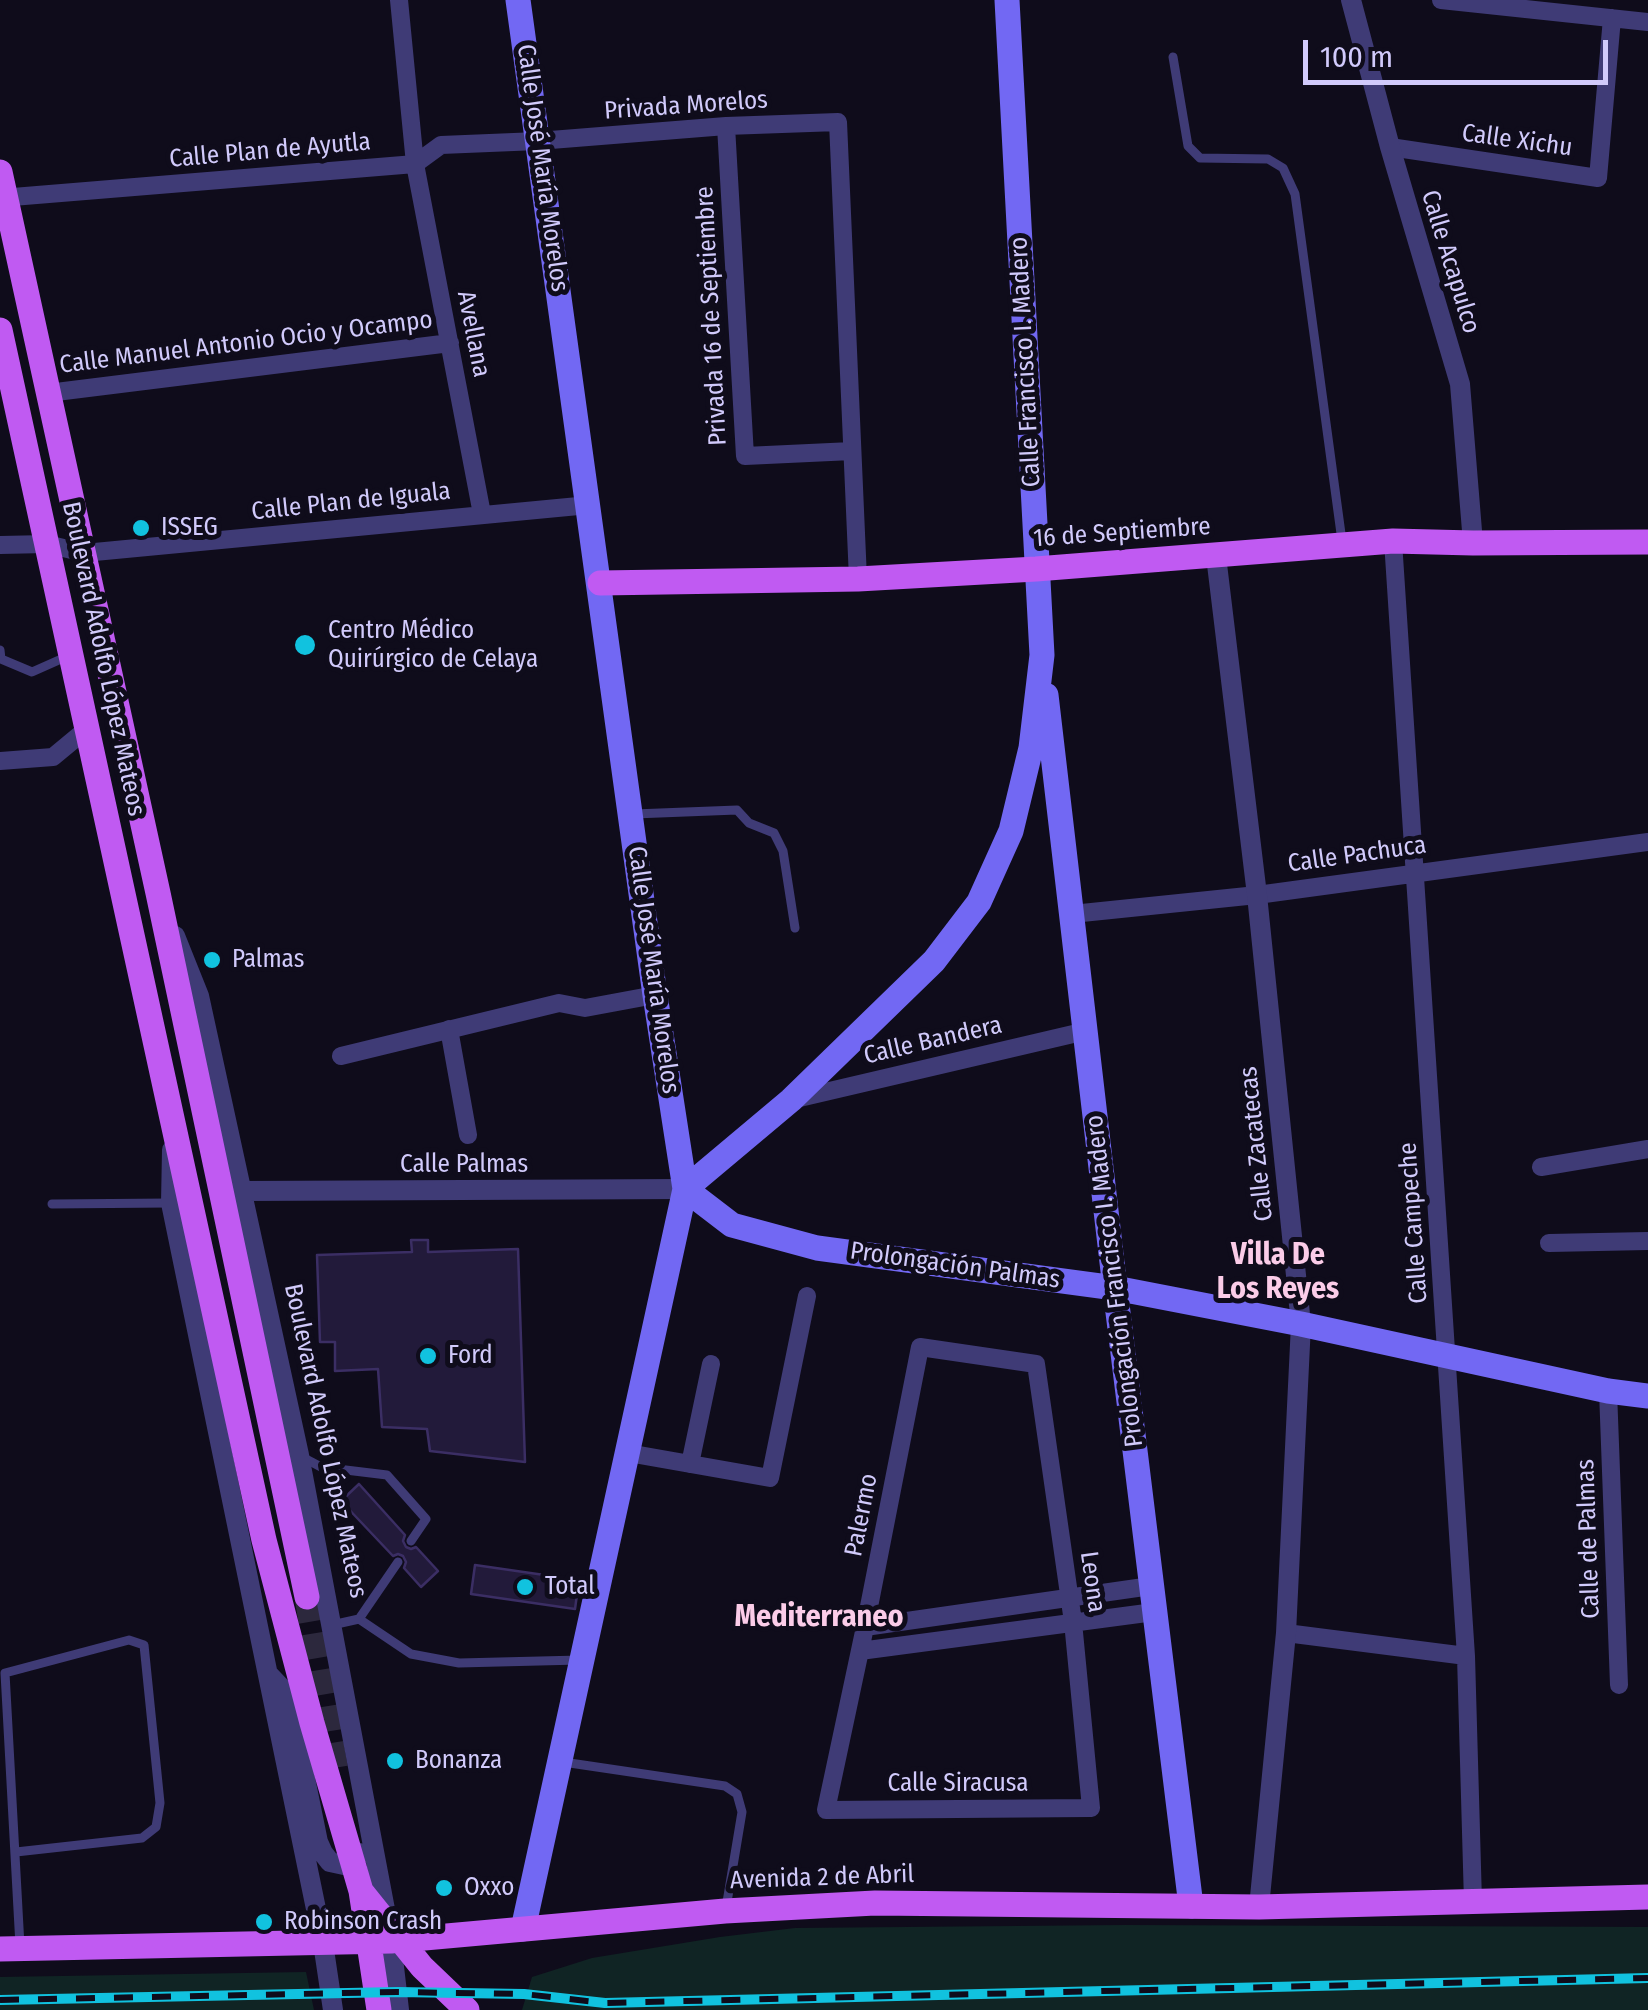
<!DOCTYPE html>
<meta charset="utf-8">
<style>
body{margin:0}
#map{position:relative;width:1648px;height:2010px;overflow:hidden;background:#0f0c1b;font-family:"Fira Sans Condensed",sans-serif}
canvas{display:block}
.scale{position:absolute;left:1303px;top:40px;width:305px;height:45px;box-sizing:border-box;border:5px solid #d1cafb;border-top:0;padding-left:12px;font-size:30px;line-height:35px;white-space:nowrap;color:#d1cafb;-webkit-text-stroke:8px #0f0c1b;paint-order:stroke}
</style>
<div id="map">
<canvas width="1648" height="2010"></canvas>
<div class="scale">100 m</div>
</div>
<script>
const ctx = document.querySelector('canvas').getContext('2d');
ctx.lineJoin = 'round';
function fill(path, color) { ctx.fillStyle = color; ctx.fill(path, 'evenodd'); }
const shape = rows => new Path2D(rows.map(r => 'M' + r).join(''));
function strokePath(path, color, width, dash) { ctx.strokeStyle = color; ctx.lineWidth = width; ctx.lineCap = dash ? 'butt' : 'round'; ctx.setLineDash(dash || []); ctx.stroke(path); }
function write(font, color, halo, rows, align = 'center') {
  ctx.font = font + ' "Fira Sans Condensed",sans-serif'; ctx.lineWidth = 10; ctx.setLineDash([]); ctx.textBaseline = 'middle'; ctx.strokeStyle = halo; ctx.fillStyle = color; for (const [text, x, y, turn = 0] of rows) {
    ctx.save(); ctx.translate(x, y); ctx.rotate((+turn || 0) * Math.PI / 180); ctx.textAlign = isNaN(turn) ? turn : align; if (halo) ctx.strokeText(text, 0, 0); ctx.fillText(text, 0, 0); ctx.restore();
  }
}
const green = shape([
 [1125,1925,1648,1927,1648,2010,522,2010,532,1977,592,1958,720,1937,795,1928],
 [306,1972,314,2010,0,2010,0,1977]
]);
const building = shape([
 [411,1240,428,1240,428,1252,518,1249,525,1462,430,1451,427,1429,382,1427,378,1369,335,1371,335,1342,320,1342,317,1255,412,1252,411,1240],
 [359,1484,405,1535,403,1541,406,1547,411,1549,416,1547,438,1571,421,1587,404,1568,406,1562,403,1556,398,1554,393,1556,341,1501,359,1484],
 [475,1565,579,1580,575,1609,471,1594,475,1565]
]);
const primaryTunnel = shape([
 [307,1597,337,1778]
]);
const service = shape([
 [1173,57,1188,146,1200,158,1268,159,1283,168,1295,194,1342,541],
 [0,650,1,659,32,672,68,656],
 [634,814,737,810,749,823,774,833,783,851,795,928],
 [52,1204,169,1203],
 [304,1458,321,1467,387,1475,426,1519,411,1541],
 [359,1619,411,1654,459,1663,580,1660],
 [332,1625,359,1619,398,1562],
 [563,1762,725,1786,737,1794,742,1812,726,1908],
 [16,1852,142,1838,156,1827,160,1803,144,1645,129,1640,5,1673,20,1946]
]);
const minor = shape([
 [399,0,415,164,482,514],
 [1441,0,1648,22],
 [726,126,745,456,852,451],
 [1390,147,1598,178,1612,18],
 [0,198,415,164,441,145,538,141,726,126,838,122,858,579],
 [48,393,450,343],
 [1393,541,1466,1656,1473,1902],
 [0,545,47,544,84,553,589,505],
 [0,761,53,757,88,728],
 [1072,914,1257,895,1648,842],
 [449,1029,468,1135],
 [341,1056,559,1003,585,1008,655,995],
 [791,1100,1086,1031],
 [1541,1167,1648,1149],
 [1549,1243,1648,1241],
 [920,1347,1036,1364,1073,1622,1091,1808,826,1810,865,1627,920,1347],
 [1608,1391,1619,1685],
 [628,1453,770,1478,807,1296],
 [690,1464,711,1364],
 [865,1627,1151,1586],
 [1286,1633,1466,1656],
 [860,1651,1154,1612]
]);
const tertiary = shape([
 [1351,0,1390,147,1460,384,1473,543],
 [1216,556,1257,895,1301,1324,1286,1633,1259,1907],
 [175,936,199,996,299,1455,391,1941,399,2010],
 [172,1150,171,1203,323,1943,333,2010],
 [243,1191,685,1189],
 [269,1675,288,1695,318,1842,323,1853,330,1862,344,1865,355,1861,359,1853]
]);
const secondary = shape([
 [518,0,655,995,685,1189,523,1929],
 [1046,695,1115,1288,1191,1906],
 [685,1189,791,1100,934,961,979,902,1011,831,1031,748,1042,655,1007,0],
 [685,1189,732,1225,817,1248,1115,1288,1301,1324,1608,1391,1648,1396]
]);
const primary = shape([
 [0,172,158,893,307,1597],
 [0,330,264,1540,312,1723,361,1891,379,2010],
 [600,583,858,579,1036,569,1393,541,1473,543,1648,542],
 [361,1891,422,1967,467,2010],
 [0,1949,391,1941,725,1911,875,1903,1259,1907,1648,1897]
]);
const rail = shape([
 [0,2000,397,1992,524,1994,605,2003,1648,1978]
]);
const markers = [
 [141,528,10,"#11c2df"],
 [305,645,12,"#11c2df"],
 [212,960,10,"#11c2df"],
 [428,1356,10,"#11c2df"],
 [525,1587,10,"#11c2df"],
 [395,1761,10,"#11c2df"],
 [444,1888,10,"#11c2df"],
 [264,1922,10,"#11c2df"]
];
const streetNames = [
 ["Privada Morelos",686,106,-4],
 ["Calle Xichu",1517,141,8],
 ["Calle Plan de Ayutla",270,151,-5],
 ["Calle José María Morelos",542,168,82],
 ["Calle Acapulco",1450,262,73],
 ["Privada 16 de Septiembre",712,316,-93],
 ["Avellana",473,334,79],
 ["Calle Manuel Antonio Ocio y Ocampo",246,343,-7],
 ["Calle Francisco I. Madero",1026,362,-93],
 ["Calle Plan de Iguala",351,502,-6],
 ["16 de Septiembre",1122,533,-4],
 ["Boulevard Adolfo López Mateos",103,659,78],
 ["Calle Pachuca",1357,855,-8],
 ["Calle José María Morelos",653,970,82],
 ["Calle Bandera",933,1041,-13],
 ["Calle Zacatecas",1257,1144,-96],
 ["Calle Palmas",464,1165],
 ["Calle Campeche",1414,1223,-94],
 ["Prolongación Palmas",955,1266,8],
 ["Prolongación Francisco I. Madero",1115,1281,-97],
 ["Boulevard Adolfo López Mateos",325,1441,78],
 ["Palermo",862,1515,-79],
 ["Calle de Palmas",1589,1539,-92],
 ["Leona",1092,1582,82],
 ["Calle Siracusa",958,1784],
 ["Avenida 2 de Abril",822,1878,-2]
];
const poiNames = [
 ["ISSEG",161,528],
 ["Centro Médico",328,631],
 ["Quirúrgico de Celaya",328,660],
 ["Palmas",232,960],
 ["Ford",448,1356],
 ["Total",545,1587],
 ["Bonanza",415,1761],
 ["Oxxo",464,1888],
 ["Robinson Crash",284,1922]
];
const quarterNames = [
 ["Villa De",1278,1256],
 ["Los Reyes",1278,1290],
 ["Mediterraneo",819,1618]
];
fill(green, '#102424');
fill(building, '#221a3a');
strokePath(building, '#3b2e64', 2.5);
strokePath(primaryTunnel, '#2c283d', 25, [25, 12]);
strokePath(service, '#3f3b76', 9);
strokePath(minor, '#3f3b76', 18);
strokePath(tertiary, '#3f3b76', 20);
strokePath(secondary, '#7268f3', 25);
strokePath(primary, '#c05af2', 25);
strokePath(rail, '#11c2df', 10);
strokePath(rail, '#0f0c1b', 6, [19]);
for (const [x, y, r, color] of markers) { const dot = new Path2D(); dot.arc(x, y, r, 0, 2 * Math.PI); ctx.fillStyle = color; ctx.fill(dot); strokePath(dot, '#0f0c1b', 4); }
write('25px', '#d1cafb', '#0f0c1b', streetNames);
write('25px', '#d1cafb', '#0f0c1b', poiNames, 'left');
write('bold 30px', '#fbcce8', '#0f0c1b', quarterNames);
</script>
